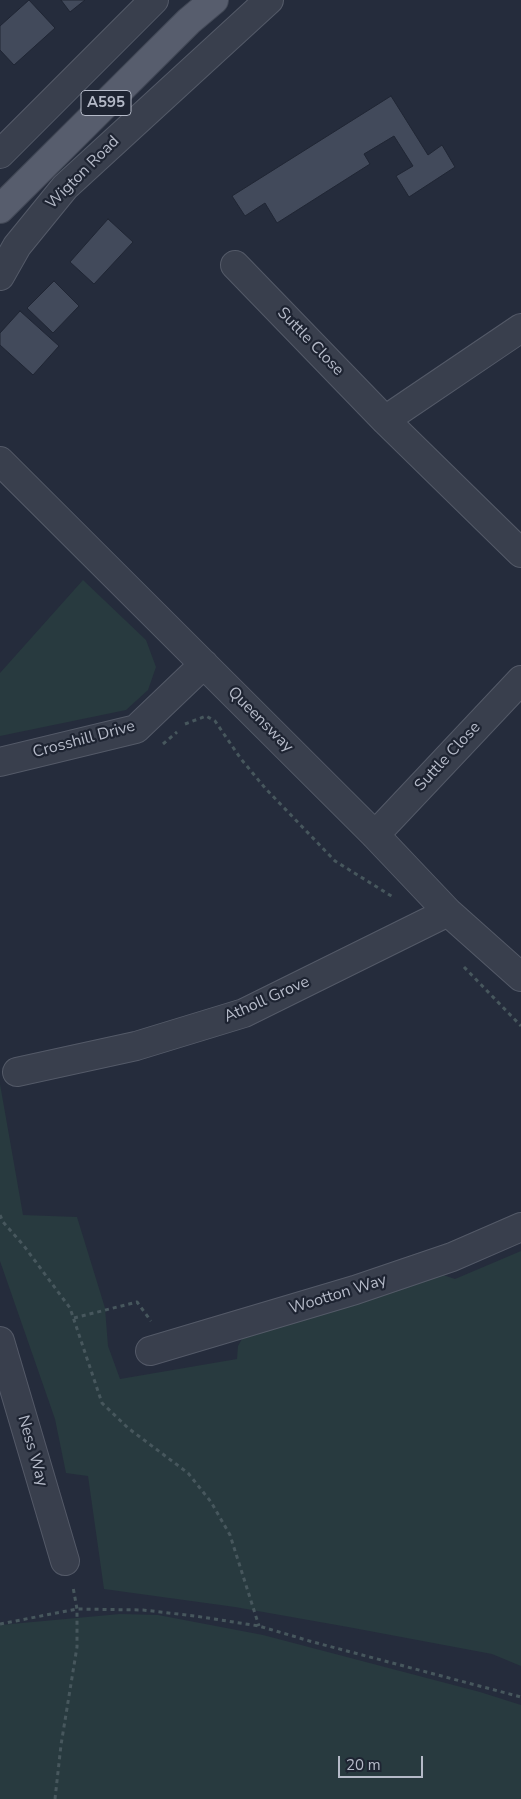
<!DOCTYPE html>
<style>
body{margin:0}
#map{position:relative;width:521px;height:1799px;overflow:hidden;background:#252c3c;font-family:"Nunito Sans",sans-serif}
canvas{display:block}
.scale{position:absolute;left:338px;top:1756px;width:85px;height:22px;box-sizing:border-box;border:2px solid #b5bac8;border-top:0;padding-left:6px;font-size:15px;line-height:18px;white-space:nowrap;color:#b5bac8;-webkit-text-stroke:4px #1e2432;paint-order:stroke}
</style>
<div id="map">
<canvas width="521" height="1799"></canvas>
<div class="scale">20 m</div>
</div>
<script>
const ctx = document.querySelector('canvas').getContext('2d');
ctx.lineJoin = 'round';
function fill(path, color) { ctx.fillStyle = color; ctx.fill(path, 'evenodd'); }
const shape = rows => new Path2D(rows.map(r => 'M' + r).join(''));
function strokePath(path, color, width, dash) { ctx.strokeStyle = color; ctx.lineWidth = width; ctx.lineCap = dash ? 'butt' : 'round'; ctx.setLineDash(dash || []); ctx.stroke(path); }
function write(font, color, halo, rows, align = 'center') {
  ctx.font = font + ' "Nunito Sans",sans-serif'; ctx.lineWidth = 4.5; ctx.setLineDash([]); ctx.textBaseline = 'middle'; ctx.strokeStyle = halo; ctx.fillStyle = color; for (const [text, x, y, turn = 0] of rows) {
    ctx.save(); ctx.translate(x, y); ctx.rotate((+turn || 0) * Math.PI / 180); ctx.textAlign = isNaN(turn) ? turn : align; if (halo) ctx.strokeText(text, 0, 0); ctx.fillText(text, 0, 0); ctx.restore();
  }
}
const green = shape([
 [83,580,146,640,156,667,148,690,126,710,0,736,0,673],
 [0,1084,23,1215,77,1217,105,1308,108,1346,120,1379,237,1359,238,1346,246,1332,440,1274,455,1279,521,1251,521,1666,492,1654,348,1627,235,1607,104,1589,88,1476,66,1473,55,1419,0,1261],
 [120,1614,158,1615,263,1635,480,1692,521,1705,521,1799,0,1799,0,1625]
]);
const building = shape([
 [29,0,55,28,14,65,0,50,0,26,29,0],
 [61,0,85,0,70,12,61,0],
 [391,96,428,155,442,145,455,167,409,197,396,176,413,166,394,136,364,154,370,164,277,223,265,203,245,216,232,196,391,96],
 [108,219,133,242,94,284,70,262,108,219],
 [54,281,79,306,53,333,27,308,54,281],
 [20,311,59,346,33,375,0,345,0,333,20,311]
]);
const path = shape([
 [185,724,206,716,215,721,241,759,265,788,335,861,393,897],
 [163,744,177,732],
 [464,967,521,1026],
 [0,1215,3,1222,24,1246,70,1308,102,1403,128,1428,188,1473,211,1502,230,1535,259,1626],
 [74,1318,137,1302,151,1321],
 [0,1624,77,1609,143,1610,195,1616,259,1626,313,1642,521,1697],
 [55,1799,61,1745,77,1647,77,1609,73,1587]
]);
const minor = shape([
 [0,154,154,0],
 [235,265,385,420,521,553],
 [0,276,17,246,65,187,269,0],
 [385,420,521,328],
 [0,461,375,835,448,912,521,977],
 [0,762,136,729,204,664],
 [375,835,521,680],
 [17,1072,136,1046,244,1013,448,912],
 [0,1341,65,1561],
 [150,1351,355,1290,452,1257,521,1227]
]);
const major = shape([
 [0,209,189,21,214,0]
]);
const shields = [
 [106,103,50]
];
const shieldNames = [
 ["A595",106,103]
];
const streetNames = [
 ["Wigton Road",83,173,-45],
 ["Suttle Close",310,342,46],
 ["Queensway",260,720,45],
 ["Crosshill Drive",84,740,-15],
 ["Suttle Close",448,757,-47],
 ["Atholl Grove",267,1000,-24],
 ["Wootton Way",338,1295,-17],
 ["Ness Way",32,1451,74]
];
fill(green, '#283a3f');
fill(building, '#424a5b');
strokePath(building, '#202634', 1);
strokePath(minor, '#545a68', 30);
strokePath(major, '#424856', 30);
strokePath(path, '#47575d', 3, [4, 4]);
strokePath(minor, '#393f4d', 28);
strokePath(major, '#575d6d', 28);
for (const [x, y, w] of shields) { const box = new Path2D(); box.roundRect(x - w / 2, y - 12.5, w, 25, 4); ctx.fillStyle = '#1e2432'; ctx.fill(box); strokePath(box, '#b5bac8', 1); }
write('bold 15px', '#b5bac8', null, shieldNames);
write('16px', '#b5bac8', '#1e2432', streetNames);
</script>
